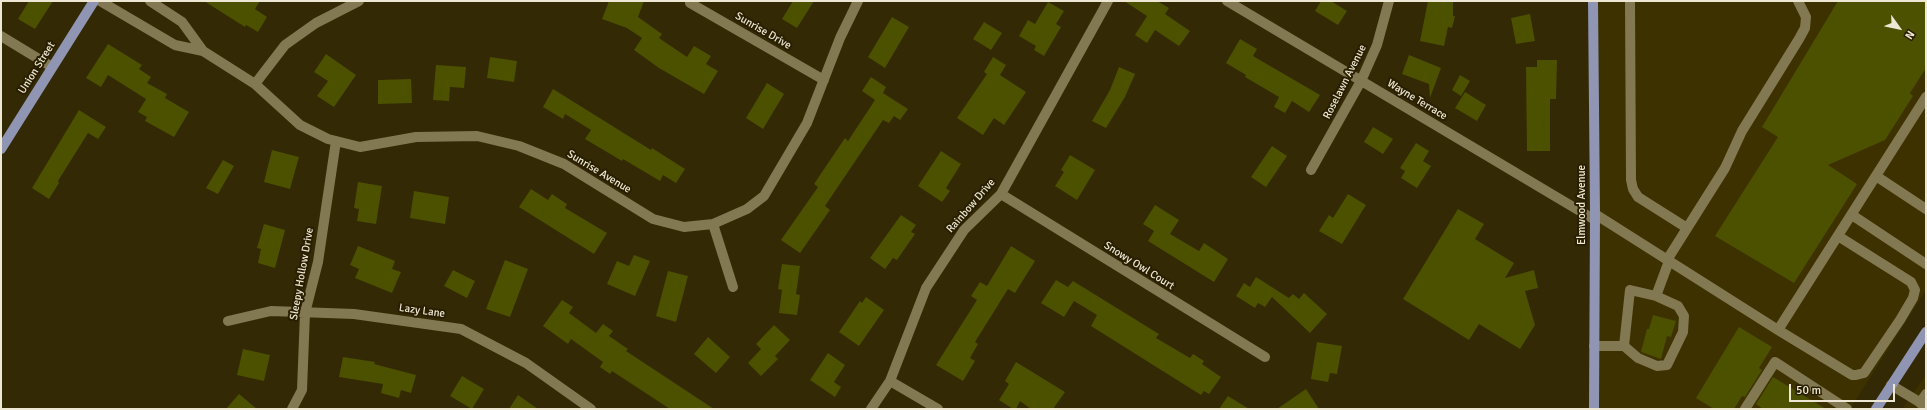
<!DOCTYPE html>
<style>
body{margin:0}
#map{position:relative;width:1927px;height:410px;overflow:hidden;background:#332904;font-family:Signika,sans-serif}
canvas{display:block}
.frame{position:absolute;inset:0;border:2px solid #ede7d3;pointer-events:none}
.north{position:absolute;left:1879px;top:8px;width:40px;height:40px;-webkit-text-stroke:3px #291f00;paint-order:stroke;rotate:123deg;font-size:11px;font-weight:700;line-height:16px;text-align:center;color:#ede7d3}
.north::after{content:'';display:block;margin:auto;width:14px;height:18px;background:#ede7d3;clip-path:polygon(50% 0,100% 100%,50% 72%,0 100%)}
.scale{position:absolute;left:1789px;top:384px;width:106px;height:18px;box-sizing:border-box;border:2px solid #ede7d3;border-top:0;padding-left:5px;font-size:12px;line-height:14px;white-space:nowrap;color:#ede7d3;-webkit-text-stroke:3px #291f00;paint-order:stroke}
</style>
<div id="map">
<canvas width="1927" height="410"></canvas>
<div class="frame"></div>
<div class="north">N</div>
<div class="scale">50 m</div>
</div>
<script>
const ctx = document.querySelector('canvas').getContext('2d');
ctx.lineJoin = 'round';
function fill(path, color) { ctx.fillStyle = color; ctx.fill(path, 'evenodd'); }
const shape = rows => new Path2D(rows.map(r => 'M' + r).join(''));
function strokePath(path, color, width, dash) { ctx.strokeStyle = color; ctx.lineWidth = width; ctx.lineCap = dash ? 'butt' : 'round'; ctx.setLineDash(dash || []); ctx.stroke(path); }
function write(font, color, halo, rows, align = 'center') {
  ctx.font = font + ' Signika,sans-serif'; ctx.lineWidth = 4; ctx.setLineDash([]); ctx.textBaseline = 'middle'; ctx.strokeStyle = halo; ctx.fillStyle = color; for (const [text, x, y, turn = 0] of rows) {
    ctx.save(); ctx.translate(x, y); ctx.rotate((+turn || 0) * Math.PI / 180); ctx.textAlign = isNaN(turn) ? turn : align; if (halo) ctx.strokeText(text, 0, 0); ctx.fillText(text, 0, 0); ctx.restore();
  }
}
const built = shape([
 [1593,1,1926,1,1926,290,1850,409,1594,409],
 [1926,375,1926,409,1902,409]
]);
const building = shape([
 [29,1,53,1,35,29,18,19],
 [204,1,260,1,255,9,267,17,258,32,246,25,245,27],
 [609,1,644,1,638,17,662,34,659,38,687,57,694,46,711,56,706,64,718,71,704,94,659,68,634,50,642,38,627,28,602,19],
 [793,1,814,1,797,28,782,19],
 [1124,1,1157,1,1169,8,1165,14,1190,31,1179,46,1155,30,1147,43,1135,35,1147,16],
 [1321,1,1331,1,1347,11,1338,25,1315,11],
 [1428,1,1453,1,1453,16,1455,16,1452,28,1448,27,1444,46,1420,41],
 [1838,1,1926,1,1926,68,1910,93,1913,96,1885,140,1828,165,1857,184,1794,283,1715,236,1778,137,1762,127],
 [1048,2,1064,11,1056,24,1061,27,1044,56,1034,50,1036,46,1019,36,1028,20,1035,24],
 [1530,14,1535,41,1516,44,1511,18],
 [892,17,909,27,885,68,868,57],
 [984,22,1002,33,991,50,973,39],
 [1240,39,1257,49,1253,56,1320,95,1309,112,1292,101,1285,113,1274,107,1279,97,1245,77,1246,75,1226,63],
 [108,44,142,65,139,69,151,77,147,83,167,94,165,98,189,112,174,137,145,121,147,117,138,112,146,99,108,75,101,87,86,78],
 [326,54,356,75,334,107,317,96,328,81,314,72],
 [1409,55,1441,68,1430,98,1429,84,1402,74],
 [490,57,517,61,514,82,487,78],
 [993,57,1006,65,1000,75,1026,92,1004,125,994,118,983,135,957,118,987,74,984,72],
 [1537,60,1557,60,1556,99,1550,99,1550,151,1527,151,1526,67,1537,67],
 [436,65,466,67,464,88,450,87,449,101,433,100],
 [1119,67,1135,74,1125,97,1106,128,1092,121,1110,90],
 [1460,75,1470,81,1461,96,1452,90],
 [871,77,886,87,883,93,908,109,900,120,894,116,889,123,883,120,825,206,830,210,800,253,781,240,818,187,814,184,845,138,848,141,875,100,862,91],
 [411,79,412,103,378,104,378,80],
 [767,83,784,94,763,129,746,118],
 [553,89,651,150,652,148,685,169,676,183,663,175,660,181,623,159,622,161,585,139,591,130,565,114,563,119,543,107],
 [1465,92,1486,105,1477,121,1455,108],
 [79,110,106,127,98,139,88,133,58,181,59,183,49,199,32,188],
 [1373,127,1393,139,1383,154,1364,142],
 [1416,143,1429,151,1423,161,1431,166,1417,188,1401,178,1405,171,1400,168],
 [1272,146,1287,156,1266,187,1251,177],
 [272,150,299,157,290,189,264,182],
 [941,151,961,164,946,188,950,191,942,202,918,186],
 [1070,155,1095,170,1077,200,1055,186,1064,172,1061,170],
 [223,160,234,166,218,194,206,188],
 [358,182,382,186,376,224,357,221,359,209,354,208],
 [531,189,548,200,552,194,567,204,565,208,607,233,594,254,519,207],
 [414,191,449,197,445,224,410,218],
 [1348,194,1366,205,1342,244,1319,231,1329,215,1333,218],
 [1155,205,1179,220,1170,234,1199,251,1204,243,1228,259,1214,282,1148,241,1154,231,1143,224],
 [1458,209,1484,224,1475,239,1514,263,1505,278,1534,270,1538,288,1525,291,1535,325,1520,349,1479,324,1469,340,1403,299],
 [901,215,916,225,911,232,915,234,897,260,893,258,885,269,870,258],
 [264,224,285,230,275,268,258,263,261,249,257,248],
 [358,246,395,261,392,269,401,272,392,293,355,278,359,269,350,265],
 [1011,246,1035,261,1015,293,1008,289,975,342,978,344,970,358,975,361,963,381,936,365,977,300,971,296,980,282,987,286],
 [634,255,650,261,635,296,607,284,617,261,629,266],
 [505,260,528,269,510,317,486,309],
 [782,264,800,266,796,294,800,295,797,315,779,313,782,290,778,289],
 [453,270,475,281,467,298,444,286],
 [668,271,688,276,676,322,656,316],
 [1256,277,1289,298,1293,294,1299,299,1304,293,1327,314,1310,333,1272,297,1265,307,1258,303,1255,308,1236,296,1244,283,1250,287],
 [1056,280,1068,287,1073,281,1159,334,1156,338,1190,358,1193,354,1204,361,1202,364,1221,377,1209,394,1204,391,1201,395,1091,326,1097,315,1074,301,1064,317,1041,303],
 [866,297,884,310,859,346,839,332,860,301,862,303],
 [562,300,573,307,569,313,596,333,603,324,613,331,609,336,628,349,626,351,714,409,670,409,612,371,610,374,600,367,603,362,571,339,568,344,543,326],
 [1653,315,1676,321,1671,337,1667,336,1661,359,1641,352,1647,329,1649,329],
 [774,325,790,340,775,356,778,359,761,376,748,363,761,349,756,344],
 [1739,327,1772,347,1759,368,1762,370,1745,397,1742,396,1734,409,1714,409,1696,398],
 [708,337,730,357,716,373,694,354],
 [1317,342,1342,346,1337,374,1330,373,1328,382,1311,379],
 [243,349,270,355,264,381,237,375],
 [828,353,845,365,834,382,841,387,835,397,810,380],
 [343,357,375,362,374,364,416,375,411,393,401,390,399,398,381,393,383,384,339,377],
 [1016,362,1065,392,1053,409,1031,409,1020,401,1016,409,1013,409,999,400,1009,384,1005,381],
 [462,376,484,389,472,409,450,396],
 [1773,377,1826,409,1763,409,1756,404],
 [1306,389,1319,409,1277,409],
 [239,394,257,409,226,409],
 [518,395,538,409,509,409],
 [1228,396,1249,409,1219,409]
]);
const minor = shape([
 [100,1,175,45,203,51,255,84,300,125,328,139,360,147,416,137,477,136,519,146,564,164,653,219,684,227,713,224,747,209,764,196,807,123,840,38,858,1],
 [150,1,182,22,203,51],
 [1227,1,1595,220],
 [1630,1,1631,180,1633,189,1638,197,1687,228],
 [690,3,824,80],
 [1,36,52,67],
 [255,84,285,45,316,23,359,1],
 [1311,170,1361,81,1377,45,1389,1],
 [1876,176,1926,209],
 [1001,194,1265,357],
 [1595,214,1778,330,1852,375,1856,375,1864,373,1900,320,1913,298,1915,290,1911,282,1838,236],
 [1852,215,1926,264],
 [713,224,733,287],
 [1667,260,1725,168,1742,131,1799,39,1805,28,1806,17,1798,1],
 [228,321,271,311,354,314,461,329,526,363,591,409],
 [1778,330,1926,97],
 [1594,346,1624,346,1630,290,1656,296,1669,261],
 [1624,346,1638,358,1657,366,1667,365,1683,332,1684,316,1678,306,1656,296],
 [890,381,938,409],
 [1891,385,1926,406],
 [1920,403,1926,394],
 [292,409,302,390,305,313,318,262,336,141],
 [871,409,890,381,926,288,964,230,1001,194,1108,1],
 [1745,409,1775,362,1847,409]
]);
const major = shape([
 [1593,1,1595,214,1594,409],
 [1,149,94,1],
 [1876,409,1926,332]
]);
const streetNames = [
 ["Sunrise Drive",763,31,30],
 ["Union Street",37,68,-58],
 ["Roselawn Avenue",1345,82,-63],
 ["Wayne Terrace",1417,100,31],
 ["Sunrise Avenue",599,172,31],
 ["Elmwood Avenue",1582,205,-90],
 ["Rainbow Drive",971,206,-49],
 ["Snowy Owl Court",1139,266,32],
 ["Sleepy Hollow Drive",302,274,-80],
 ["Lazy Lane",422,311,8]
];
fill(built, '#3d3100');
fill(building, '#4c5100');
strokePath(minor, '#827852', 10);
strokePath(major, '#8f95b2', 10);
write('11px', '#ede7d3', '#291f00', streetNames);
</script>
